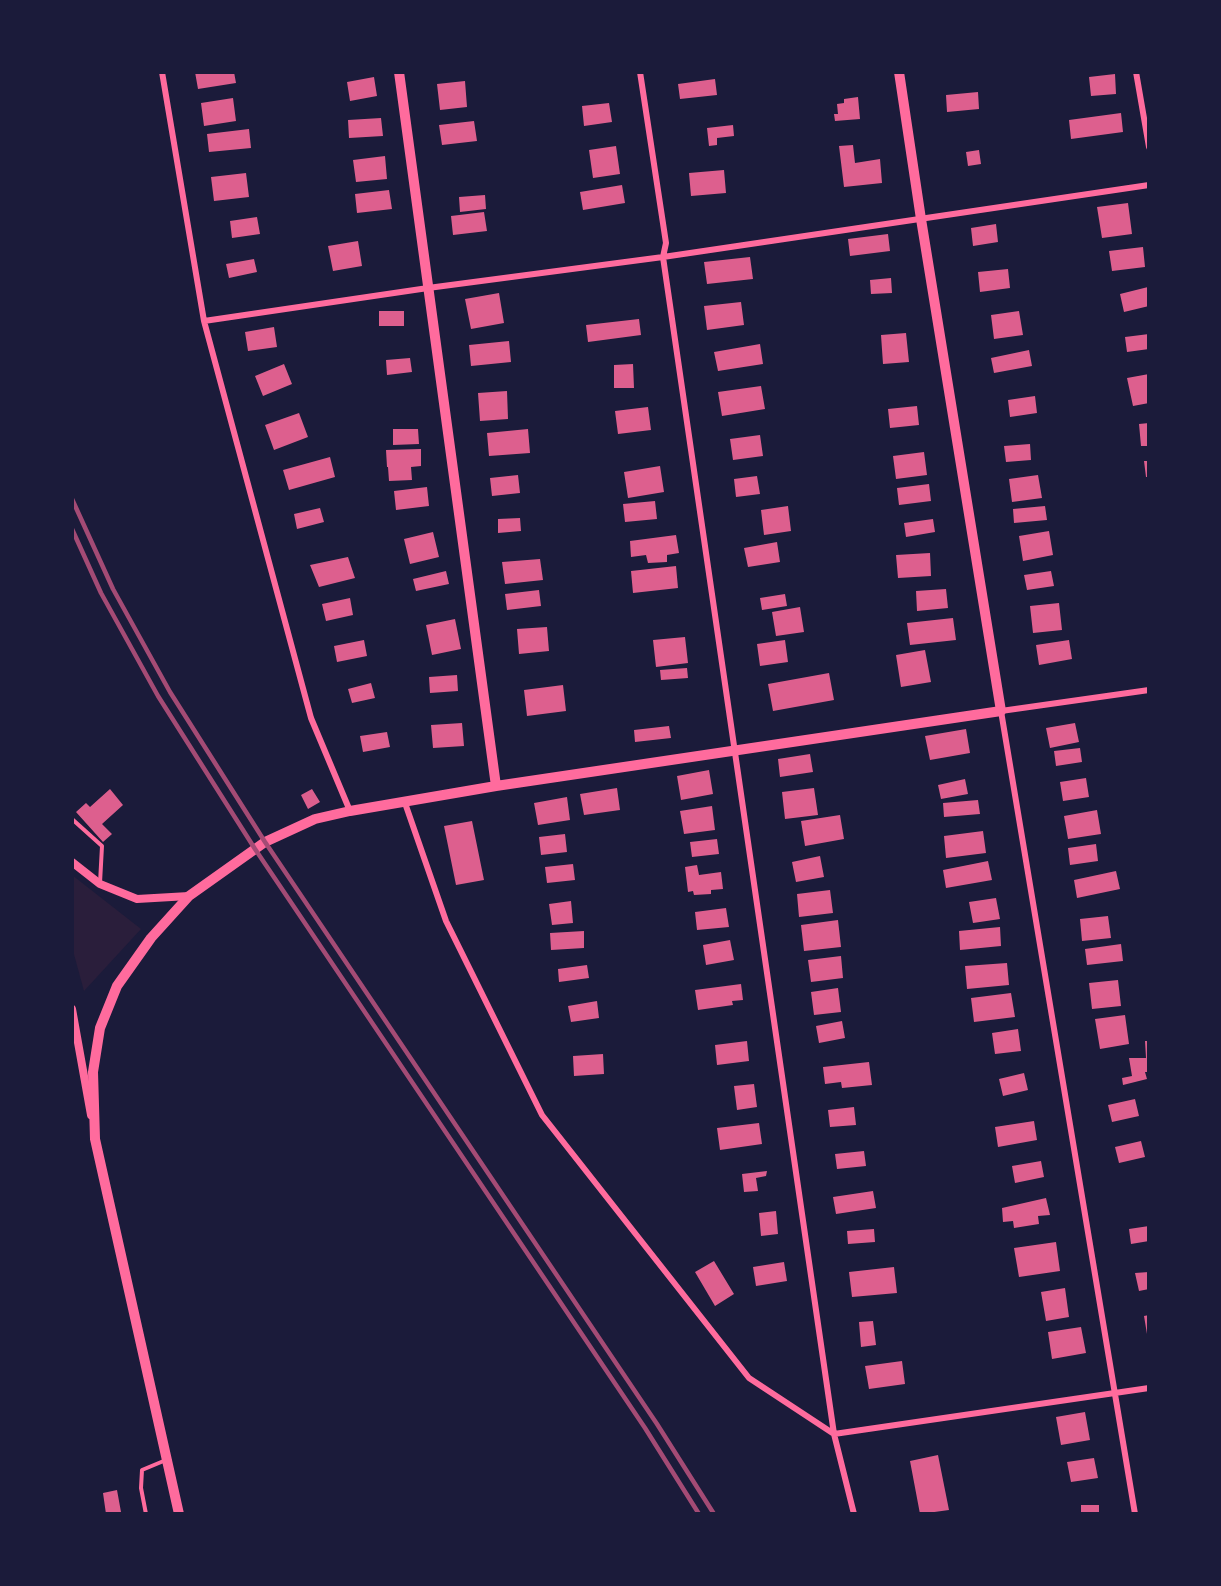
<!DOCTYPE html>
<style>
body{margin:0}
#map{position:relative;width:1221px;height:1586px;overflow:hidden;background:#1b1b3a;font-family:"Work Sans",sans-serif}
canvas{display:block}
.frame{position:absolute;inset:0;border:74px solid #1b1b3a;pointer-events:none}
</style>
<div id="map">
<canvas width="1221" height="1586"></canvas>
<div class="frame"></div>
</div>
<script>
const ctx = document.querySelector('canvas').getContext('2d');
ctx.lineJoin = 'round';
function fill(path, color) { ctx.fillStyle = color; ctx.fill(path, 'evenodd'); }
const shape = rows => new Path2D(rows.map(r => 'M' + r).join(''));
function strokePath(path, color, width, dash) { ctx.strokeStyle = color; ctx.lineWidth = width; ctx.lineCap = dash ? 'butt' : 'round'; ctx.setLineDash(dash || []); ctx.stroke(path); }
const green = shape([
 [72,875,141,929,84,991,72,947]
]);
const building = shape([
 [195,72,234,72,236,83,198,89],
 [1115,74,1116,94,1091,96,1089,77],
 [374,77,377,96,350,101,347,82],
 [715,79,717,95,680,99,678,84],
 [465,81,467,107,440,110,437,84],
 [978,92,979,109,947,112,946,95],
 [858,97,860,119,835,121,834,114,838,114,837,104,844,103,844,99],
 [233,98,236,121,204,126,201,103],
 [609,103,612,122,584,126,582,106],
 [1121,113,1123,132,1071,139,1069,120],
 [381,118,383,136,349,138,348,120],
 [474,121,477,141,442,145,439,125],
 [733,125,734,136,717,138,717,145,709,146,707,128],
 [249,129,251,148,209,152,207,134],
 [853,145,855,163,880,159,882,183,844,187,839,146],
 [616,146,620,174,593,178,589,150],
 [979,150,981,164,968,166,966,152],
 [385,156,387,179,356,182,353,160],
 [724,170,726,193,691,196,689,173],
 [246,173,249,197,214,201,211,177],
 [622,185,625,203,583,210,580,192],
 [389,190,392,209,357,213,355,194],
 [485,195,486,209,460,212,459,197],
 [1128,203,1132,234,1102,238,1097,207],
 [484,212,487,231,453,235,451,216],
 [257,217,260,234,232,238,230,221],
 [996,224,998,242,973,246,971,228],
 [888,234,890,251,850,256,848,239],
 [358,241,362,266,333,271,328,246],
 [1143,247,1145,267,1112,271,1109,251],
 [750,257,753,279,707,284,704,262],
 [254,259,257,272,229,278,226,264],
 [1008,269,1010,288,980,292,978,272],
 [891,278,892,293,871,294,870,280],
 [1148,287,1149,306,1124,312,1120,294],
 [499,293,504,323,471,329,465,299],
 [741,302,744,325,707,330,704,306],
 [379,311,404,311,404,326,379,326],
 [1019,311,1023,335,994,339,991,315],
 [639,319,641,335,588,342,586,325],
 [274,327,277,347,248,351,245,332],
 [906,333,909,362,883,364,881,335],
 [1149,334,1149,349,1127,352,1125,337],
 [509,341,511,362,471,366,469,345],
 [760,344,763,364,718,371,714,352],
 [1029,350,1032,366,994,373,991,358],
 [410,358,412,372,387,375,386,360],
 [284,364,292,384,263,396,255,376],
 [633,364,634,388,614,388,614,365],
 [1149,374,1149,403,1133,406,1127,378],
 [761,386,765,409,722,416,718,392],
 [507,391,508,419,480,421,478,393],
 [1035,396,1037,413,1010,417,1008,400],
 [917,406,919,425,890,428,888,409],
 [648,407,651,430,618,434,615,411],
 [299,413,308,437,274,450,265,425],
 [1149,423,1149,446,1141,446,1139,424],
 [393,429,418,429,419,444,393,445],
 [528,429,530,453,489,456,487,433],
 [760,435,763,456,733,460,730,439],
 [1030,444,1031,460,1006,462,1004,446],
 [421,449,421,466,411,467,412,480,389,481,388,467,387,467,386,450],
 [924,452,927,475,896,479,893,456],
 [330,457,335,477,289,490,283,470],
 [1144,461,1149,461,1149,477,1146,477],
 [660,466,664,492,628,498,624,472],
 [518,475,520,493,492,496,490,478],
 [1038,475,1042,498,1012,502,1009,479],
 [757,476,760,494,736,497,734,479],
 [929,484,931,501,899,505,897,488],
 [427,487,429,506,396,510,394,491],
 [655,501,657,519,625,522,623,504],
 [788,506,791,531,764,535,761,510],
 [1045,506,1047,520,1014,523,1013,509],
 [320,508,324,522,297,529,294,514],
 [520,518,521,531,498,533,498,519],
 [933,519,935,532,906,537,904,523],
 [1049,531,1053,555,1023,561,1019,536],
 [433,532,439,557,410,564,404,539],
 [676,535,679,553,667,555,667,562,648,563,646,555,631,557,630,541],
 [777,542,780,562,748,567,744,548],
 [930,553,931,576,898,578,896,555],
 [348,557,355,578,319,587,310,565],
 [540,559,543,580,505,584,502,562],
 [676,566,678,588,633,593,631,571],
 [446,571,449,584,416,591,413,579],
 [1051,571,1054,586,1027,590,1024,575],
 [946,589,948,608,917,611,916,591],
 [539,590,541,606,507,610,505,594],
 [785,594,787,606,762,610,760,598],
 [350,598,353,615,326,621,322,604],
 [1059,603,1062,630,1033,633,1030,606],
 [800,607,804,632,776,636,772,612],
 [953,618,956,640,910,645,907,623],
 [455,619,461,649,432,655,426,625],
 [547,627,549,651,519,654,517,629],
 [685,637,688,663,656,667,653,640],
 [364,640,367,656,337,662,334,646],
 [785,640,788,662,760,666,757,644],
 [1069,640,1072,659,1039,665,1036,645],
 [925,650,931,682,901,687,896,655],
 [687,668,688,678,661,680,660,670],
 [829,673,834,700,773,711,768,684],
 [457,675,458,691,430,693,429,677],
 [371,683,375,698,352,703,348,689],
 [563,685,566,711,527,716,524,690],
 [462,723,464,746,433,748,431,725],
 [1075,723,1079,742,1050,748,1046,728],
 [669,726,671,738,635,742,634,730],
 [966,729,970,753,930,760,925,736],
 [387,732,390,747,363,752,360,736],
 [1080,748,1082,762,1056,766,1054,751],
 [810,754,813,772,780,777,778,759],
 [709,770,713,794,681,800,677,776],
 [1086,778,1089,797,1063,801,1060,782],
 [965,779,968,794,941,799,938,785],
 [617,788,620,810,584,815,580,794],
 [814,788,818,815,785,819,782,792],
 [110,789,123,805,102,824,112,834,103,842,76,812,86,803,90,807],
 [312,789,320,802,308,809,301,795],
 [567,797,570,820,538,825,534,803],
 [978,800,980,814,944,817,943,803],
 [712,806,715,830,684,834,680,811],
 [1097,810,1101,834,1068,839,1064,816],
 [840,815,844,839,805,846,801,821],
 [472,821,484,880,456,885,444,826],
 [983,831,986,853,946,858,944,836],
 [565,834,567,852,541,855,539,837],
 [717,839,719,854,692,857,690,842],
 [1096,844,1098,861,1070,865,1068,848],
 [820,856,824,877,796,882,792,862],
 [988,861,992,880,946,888,943,870],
 [573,864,575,880,547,883,545,867],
 [697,865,699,875,721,872,723,889,711,890,711,894,694,895,693,891,688,892,685,867],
 [1116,871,1120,889,1077,898,1074,880],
 [830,890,833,913,799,917,797,894],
 [996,898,1000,919,973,923,969,902],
 [571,901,573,923,552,925,549,904],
 [726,908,729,927,697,930,695,912],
 [1108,916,1111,938,1082,941,1080,919],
 [838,920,841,947,804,951,801,925],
 [1000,927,1001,946,960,950,959,931],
 [584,931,584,948,551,950,550,933],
 [730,940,734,960,706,965,703,945],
 [1121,944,1123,961,1087,965,1085,949],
 [841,956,843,978,811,982,808,960],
 [1007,963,1009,985,967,989,965,966],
 [587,965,589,978,559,982,558,969],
 [1118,980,1121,1006,1092,1009,1089,983],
 [741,984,743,1000,732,1001,733,1005,698,1010,695,990],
 [838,988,841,1012,814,1015,811,992],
 [1011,993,1015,1017,974,1022,971,998],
 [597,1001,599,1018,571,1022,568,1006],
 [1125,1015,1129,1044,1100,1049,1095,1019],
 [842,1021,845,1038,819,1043,816,1026],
 [1018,1029,1021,1051,995,1054,992,1033],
 [747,1041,749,1061,717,1065,715,1045],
 [1145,1041,1149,1041,1149,1072,1145,1072,1147,1079,1123,1085,1122,1078,1132,1076,1129,1058,1146,1058],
 [603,1054,604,1074,574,1076,573,1056],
 [869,1062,872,1085,842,1088,841,1082,825,1084,823,1067],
 [1024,1073,1028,1090,1003,1096,999,1079],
 [754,1084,757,1107,737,1110,734,1086],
 [1135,1099,1139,1116,1112,1122,1108,1105],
 [854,1107,856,1125,830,1127,828,1110],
 [1034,1121,1037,1140,998,1147,995,1127],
 [759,1123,762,1144,720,1150,717,1128],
 [1141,1141,1145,1157,1119,1163,1115,1147],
 [864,1151,866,1166,837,1169,835,1154],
 [1041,1161,1044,1177,1015,1183,1012,1166],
 [767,1171,766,1176,756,1178,758,1191,744,1192,742,1174],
 [873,1191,876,1208,836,1214,833,1197],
 [1046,1198,1050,1215,1038,1216,1039,1224,1014,1228,1013,1221,1003,1222,1002,1208],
 [776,1211,778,1234,761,1236,759,1213],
 [1149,1226,1149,1241,1131,1244,1129,1229],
 [874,1229,875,1242,848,1244,847,1231],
 [1056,1242,1060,1271,1019,1277,1014,1248],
 [714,1261,734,1294,715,1306,695,1272],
 [784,1262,787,1281,756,1286,753,1267],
 [894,1267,897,1293,852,1297,849,1272],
 [1149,1272,1149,1289,1139,1291,1135,1273],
 [1065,1288,1069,1317,1046,1321,1041,1292],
 [1149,1315,1149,1334,1147,1334,1144,1316],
 [873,1321,876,1345,861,1347,859,1322],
 [1081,1327,1086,1353,1052,1359,1048,1332],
 [902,1361,905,1384,869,1389,865,1366],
 [1085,1412,1090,1440,1061,1445,1056,1417],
 [938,1455,949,1510,920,1514,910,1461],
 [1094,1458,1098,1478,1071,1482,1067,1462],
 [117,1490,121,1512,106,1514,103,1493],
 [1081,1505,1099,1505,1099,1514,1081,1514]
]);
const service = shape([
 [72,819,102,846,100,883],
 [146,1514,141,1488,142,1470,166,1460]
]);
const minor = shape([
 [162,72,204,321,311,718,350,811],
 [640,72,666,243,663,257,834,1434,854,1514],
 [1136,72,1149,147],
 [204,321,428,288,663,257,1149,185],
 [405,803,446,921,542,1115,749,1378,834,1434],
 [834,1434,1149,1388],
 [1135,1514,1001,711,1149,690]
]);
const tertiary = shape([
 [72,862,100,884,137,899,189,896],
 [72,1009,91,1115]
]);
const secondary = shape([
 [399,72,496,786],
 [179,1514,95,1139,93,1072,100,1028,117,986,151,938,189,896,265,842,315,819,350,811,496,786,1001,711,921,219,899,72]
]);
const rail = shape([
 [72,499,113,589,170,692,265,842,657,1424,714,1514],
 [72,529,101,593,158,696,255,849,645,1428,699,1514]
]);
fill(green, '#2a1e3b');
fill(building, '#dd5f8e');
strokePath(service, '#ff6b9d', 4);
strokePath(minor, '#ff6b9d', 6);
strokePath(tertiary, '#ff6b9d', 8);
strokePath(secondary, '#ff6b9d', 10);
strokePath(rail, '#a44b75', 4.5);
</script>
